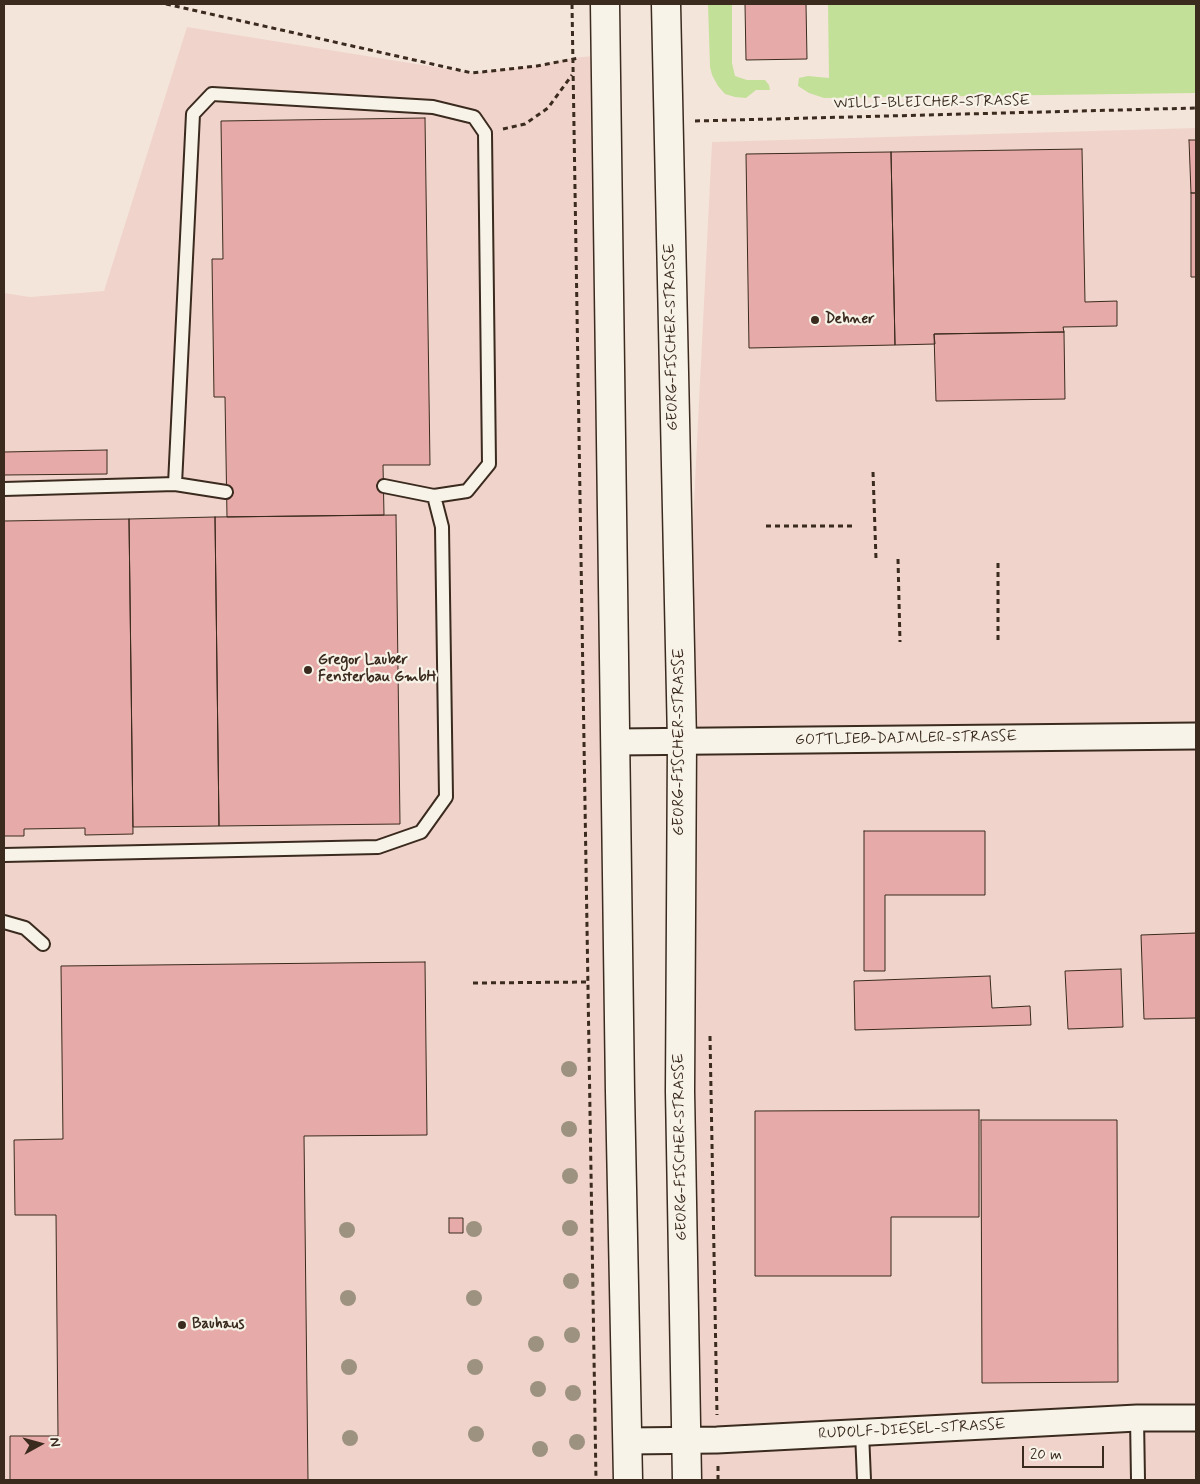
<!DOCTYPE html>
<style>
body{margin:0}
#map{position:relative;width:1200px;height:1484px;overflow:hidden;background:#f4e5db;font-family:Mynerve,sans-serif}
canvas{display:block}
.frame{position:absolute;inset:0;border:5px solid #3b2a1e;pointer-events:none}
.north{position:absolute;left:15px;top:1419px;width:50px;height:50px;-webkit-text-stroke:4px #f7f3e8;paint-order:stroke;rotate:83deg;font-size:14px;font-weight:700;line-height:20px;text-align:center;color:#3b2a1e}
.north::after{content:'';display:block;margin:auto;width:18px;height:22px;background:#3b2a1e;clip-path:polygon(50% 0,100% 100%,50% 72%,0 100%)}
.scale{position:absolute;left:1022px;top:1446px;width:82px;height:22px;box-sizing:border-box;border:2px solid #3b2a1e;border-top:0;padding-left:6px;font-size:15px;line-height:18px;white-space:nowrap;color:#3b2a1e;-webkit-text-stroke:4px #f7f3e8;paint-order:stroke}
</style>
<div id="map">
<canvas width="1200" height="1484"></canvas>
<div class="frame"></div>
<div class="north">N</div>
<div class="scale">20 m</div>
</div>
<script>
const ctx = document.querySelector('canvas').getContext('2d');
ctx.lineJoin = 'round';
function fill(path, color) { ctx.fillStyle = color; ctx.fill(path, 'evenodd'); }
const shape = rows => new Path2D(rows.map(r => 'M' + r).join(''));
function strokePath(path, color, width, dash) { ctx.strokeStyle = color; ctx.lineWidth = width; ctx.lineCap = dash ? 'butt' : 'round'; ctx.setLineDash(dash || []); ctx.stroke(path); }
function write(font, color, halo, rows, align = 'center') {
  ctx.font = font + ' Mynerve,sans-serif'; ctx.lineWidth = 4.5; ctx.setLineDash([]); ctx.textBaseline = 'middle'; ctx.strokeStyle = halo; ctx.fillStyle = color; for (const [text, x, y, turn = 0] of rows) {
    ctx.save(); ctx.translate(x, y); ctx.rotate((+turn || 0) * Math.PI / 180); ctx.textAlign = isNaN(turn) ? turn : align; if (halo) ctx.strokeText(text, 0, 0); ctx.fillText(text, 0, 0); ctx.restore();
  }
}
const built = shape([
 [187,27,472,73,537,66,572,58,605,55,628,1480,4,1480,4,293,30,297,104,291],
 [1196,128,1196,1480,687,1480,682,741,712,142]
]);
const green = shape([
 [708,4,732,4,732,63,735,76,747,80,765,80,769,85,770,90,756,90,746,98,735,97,725,94,718,86,712,75,710,67],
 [828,4,1196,4,1196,93,824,98,809,93,798,86,799,78,808,76,829,78]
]);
const building = shape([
 [745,4,806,4,807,59,746,60,745,4],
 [425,118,430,465,383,465,384,515,227,517,225,397,214,397,212,259,223,259,221,121,425,118],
 [1189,140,1196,140,1196,193,1191,193,1189,140],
 [1082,149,1085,302,1117,301,1117,326,1063,327,1064,332,934,334,935,344,895,345,891,152,1082,149],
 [891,152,895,345,749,348,746,154,891,152],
 [1191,193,1196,193,1196,277,1191,277,1191,193],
 [1064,332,1065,399,936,401,934,334,1064,332],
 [107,450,107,474,4,475,4,452,107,450],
 [396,515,400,824,219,826,215,517,396,515],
 [215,517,219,826,133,827,129,519,215,517],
 [129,519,133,834,85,835,85,828,24,829,24,836,4,836,4,521,129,519],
 [864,831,985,831,985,895,885,895,885,971,864,971,864,831],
 [1196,933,1196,1018,1144,1019,1141,935,1196,933],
 [425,962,427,1135,304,1136,308,1480,10,1480,10,1436,58,1436,56,1215,15,1215,14,1140,63,1139,61,966,425,962],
 [1121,969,1123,1027,1068,1029,1065,971,1121,969],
 [990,976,992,1008,1030,1006,1031,1025,855,1030,854,981,990,976],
 [979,1110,979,1217,891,1217,891,1276,755,1276,755,1111,979,1110],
 [981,1120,1117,1120,1118,1382,982,1383,981,1120],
 [449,1218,463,1218,463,1233,449,1233,449,1218]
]);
const path = shape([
 [166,4,472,73,537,66,579,58],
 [572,4,596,1480],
 [695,121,1196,108],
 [503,129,525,124,548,108,572,75],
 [873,472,876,559],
 [766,526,853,526],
 [898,559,900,642],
 [998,640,998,559],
 [473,983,588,982],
 [710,1036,717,1415],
 [718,1466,718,1480]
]);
const lane = shape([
 [175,484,193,114,212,94,433,107,474,117,485,133,489,464,467,491,434,496],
 [4,489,175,484,226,492],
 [4,855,378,847,421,832,446,797,442,527,434,496,384,486],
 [4,922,25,928,43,944],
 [1137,1418,1138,1480],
 [862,1432,864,1480]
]);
const street = shape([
 [616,742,1196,736],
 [627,1441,717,1440,1137,1418,1196,1418]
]);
const secondary = shape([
 [605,4,620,1092,628,1480],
 [666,4,682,741,680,1091,687,1480]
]);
const trees = [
 [569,1069],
 [569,1129],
 [570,1176],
 [570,1228],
 [474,1229],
 [347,1230],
 [571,1281],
 [348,1298],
 [474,1298],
 [572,1335],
 [536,1344],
 [349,1367],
 [475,1367],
 [538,1389],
 [573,1393],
 [476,1434],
 [350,1438],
 [577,1442],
 [540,1449]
];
const markers = [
 [815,320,5,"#3b2a1e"],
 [308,670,5,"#3b2a1e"],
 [182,1325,5,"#3b2a1e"]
];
const streetNames = [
 ["WILLI-BLEICHER-STRASSE",932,103,-1],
 ["GEORG-FISCHER-STRASSE",672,337,-91],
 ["GOTTLIEB-DAIMLER-STRASSE",906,739,-1],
 ["GEORG-FISCHER-STRASSE",680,742,-90],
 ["GEORG-FISCHER-STRASSE",681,1147,-91],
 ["RUDOLF-DIESEL-STRASSE",912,1430,-3]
];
const poiNames = [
 ["Dehner",825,320],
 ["Gregor Lauber",318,661],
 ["Fensterbau GmbH",318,678],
 ["Bauhaus",192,1325]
];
fill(built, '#f0d4cc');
fill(green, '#c3e098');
fill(building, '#e6aba8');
strokePath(building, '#3b2a1e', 1);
strokePath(lane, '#3b2a1e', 16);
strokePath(street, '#3b2a1e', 29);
strokePath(secondary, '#3b2a1e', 31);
strokePath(path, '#3b2a1e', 3, [5, 4]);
strokePath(lane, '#f7f3e8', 12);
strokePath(street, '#f7f3e8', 25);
strokePath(secondary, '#f7f3e8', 28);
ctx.fillStyle = '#9d9280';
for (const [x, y] of trees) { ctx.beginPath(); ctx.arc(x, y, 8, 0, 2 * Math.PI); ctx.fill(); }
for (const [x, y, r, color] of markers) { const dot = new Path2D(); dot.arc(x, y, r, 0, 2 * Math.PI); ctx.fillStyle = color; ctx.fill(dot); strokePath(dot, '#f7f3e8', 2); }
write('15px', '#3b2a1e', '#f7f3e8', streetNames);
write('bold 15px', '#3b2a1e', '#f7f3e8', poiNames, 'left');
</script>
